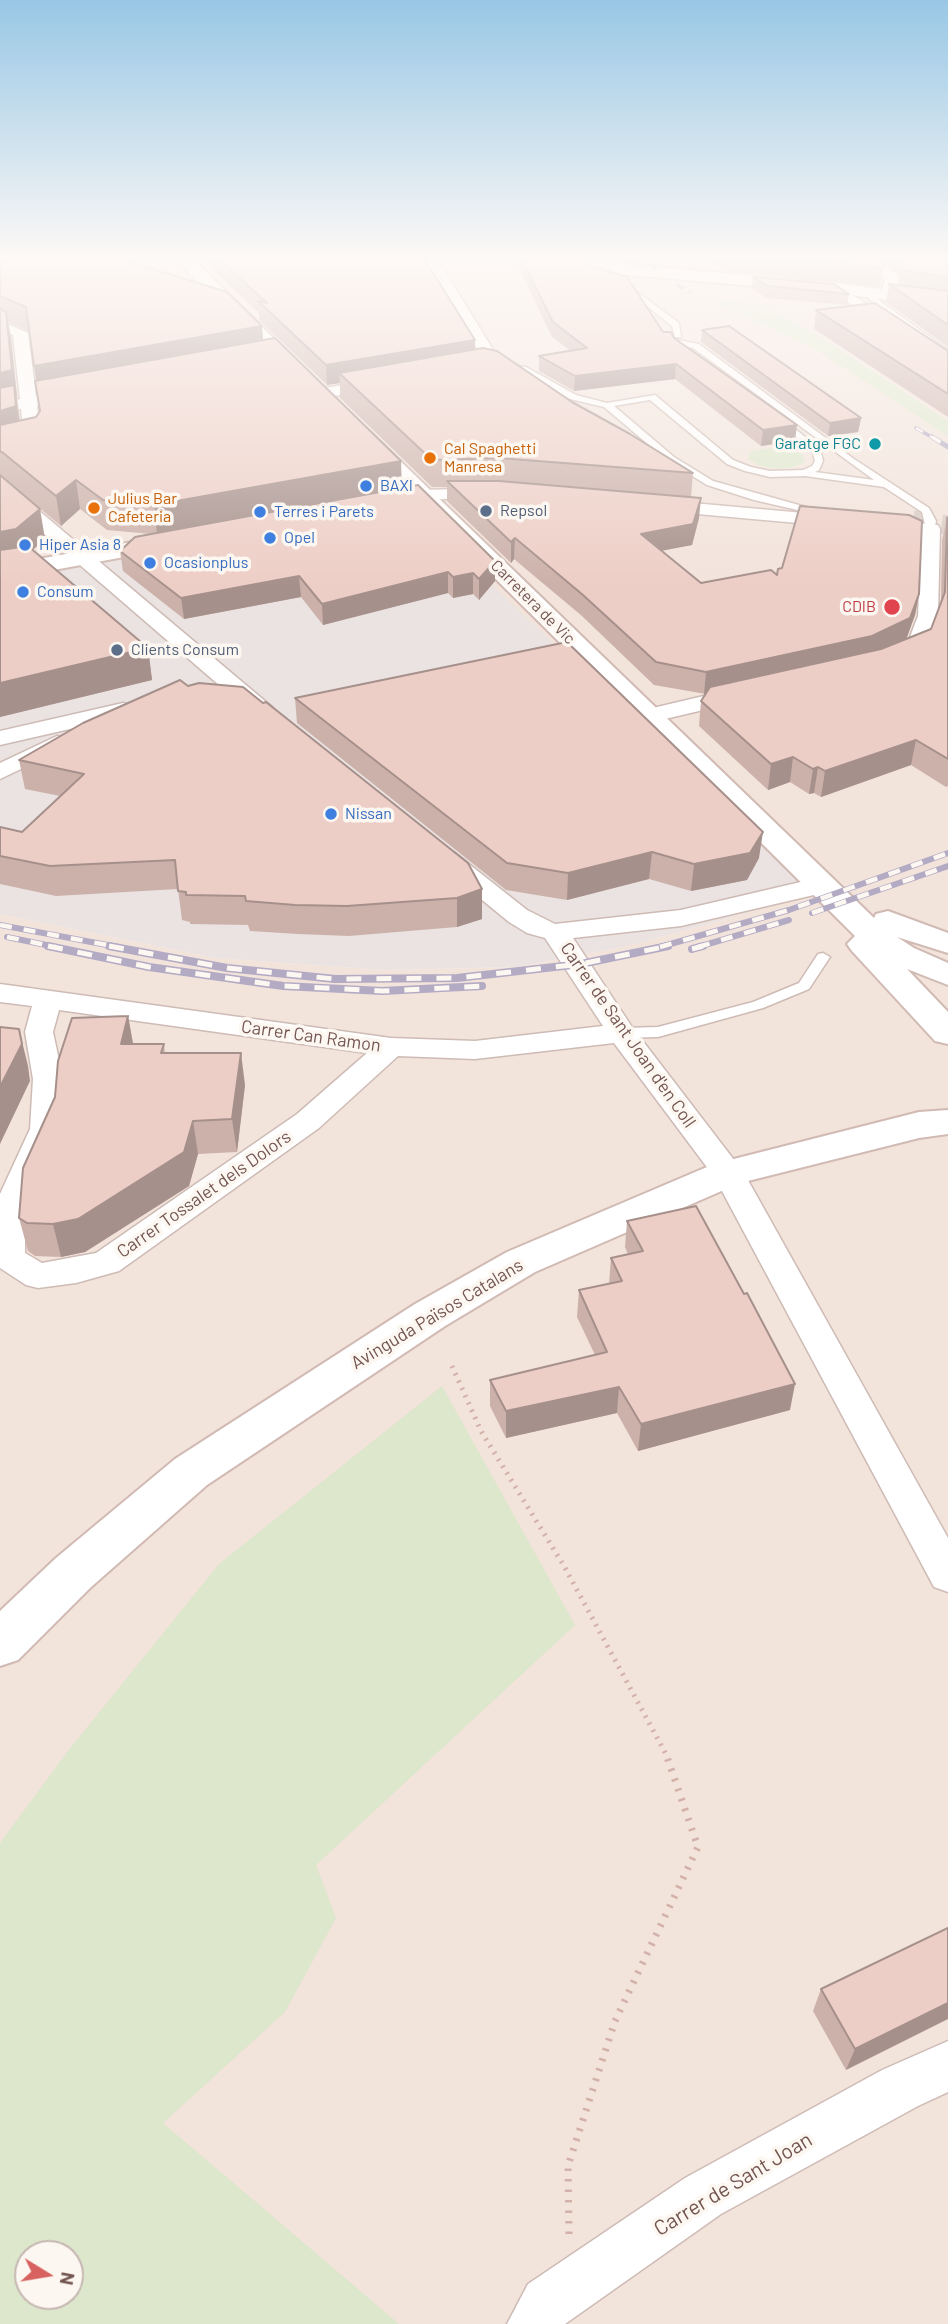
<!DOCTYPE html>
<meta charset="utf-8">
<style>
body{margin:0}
#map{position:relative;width:948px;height:2324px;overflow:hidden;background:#fbf2ec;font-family:Barlow,sans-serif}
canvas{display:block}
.north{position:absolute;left:14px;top:2240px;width:70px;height:70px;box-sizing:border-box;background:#fdf7f2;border:2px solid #c6b7b2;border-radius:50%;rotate:101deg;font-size:19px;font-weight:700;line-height:28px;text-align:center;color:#745651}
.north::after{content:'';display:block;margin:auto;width:24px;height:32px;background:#d7625f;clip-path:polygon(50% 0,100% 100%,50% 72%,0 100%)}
</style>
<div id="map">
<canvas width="948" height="2324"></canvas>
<div class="north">N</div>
</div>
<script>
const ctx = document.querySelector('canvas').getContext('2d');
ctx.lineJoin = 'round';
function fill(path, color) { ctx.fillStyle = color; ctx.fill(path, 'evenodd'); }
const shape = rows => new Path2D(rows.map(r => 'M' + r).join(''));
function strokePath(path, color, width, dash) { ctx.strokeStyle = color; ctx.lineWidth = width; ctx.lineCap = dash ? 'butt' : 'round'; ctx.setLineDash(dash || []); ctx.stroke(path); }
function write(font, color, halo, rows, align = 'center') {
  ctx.font = font + ' Barlow,sans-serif'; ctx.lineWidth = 7; ctx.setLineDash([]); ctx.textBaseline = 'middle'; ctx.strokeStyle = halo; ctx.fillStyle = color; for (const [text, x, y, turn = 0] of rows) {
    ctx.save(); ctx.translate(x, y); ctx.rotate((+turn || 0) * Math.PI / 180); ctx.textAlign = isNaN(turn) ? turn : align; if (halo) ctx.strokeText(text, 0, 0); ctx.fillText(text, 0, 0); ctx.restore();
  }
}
const residential = shape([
 [0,260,948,260,948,2324,0,2324,0,914,216,958,383,970,518,967,627,946,723,920,809,892,0,577],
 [28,2254,70,2254,70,2296,28,2296]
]);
const industrial = shape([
 [410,505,810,892,723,920,627,946,518,967,383,970,216,958,0,914,0,577]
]);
const green = shape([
 [710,300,761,304,827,341,948,421,948,436,812,347],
 [781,447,803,455,805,462,794,467,776,469,758,465,748,459,750,452,755,450],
 [442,1386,575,1625,316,1865,336,1918,285,2012,163,2123,399,2324,0,2324,0,1843,68,1751,219,1564],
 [28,2254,70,2254,70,2296,28,2296]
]);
const streetTunnel = shape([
 [913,520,948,525]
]);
const pathFar1 = shape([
 [452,1366,481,1431,564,1566,667,1756]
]);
const path = shape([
 [569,2234,568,2166,615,2021,698,1847,666,1754]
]);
const lane = shape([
 [621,283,625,283,679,323,681,337,675,337,672,326,621,285,621,283],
 [862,289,868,289,881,302,948,350,948,356,875,306,862,289],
 [673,339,699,344,854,459,929,508,936,521,934,531,926,529,922,512,884,487,805,476,770,477,745,471,727,464,650,400,614,406,674,457,713,481,824,512,819,515,754,500,707,485,668,461,604,407,570,399,521,371,501,366,505,364,526,367,576,395,607,403,655,395,733,460,751,467,770,471,803,470,812,466,815,461,812,450,777,422,784,420,820,449,823,461,819,470,815,472,874,480,693,348,670,343,673,339],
 [823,953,830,957,809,989,763,1008,658,1037,622,1038,615,1033,622,1028,658,1027,753,1002,799,983,818,954,823,953]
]);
const street = shape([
 [424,260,438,260,500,361,522,376,524,379,522,382,510,382,488,367,424,260],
 [858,260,875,260,897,275,899,278,893,297,883,297,881,294,885,279,858,260],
 [836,284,948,358,948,370,831,291,829,288,836,284],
 [0,321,28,333,36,396,79,388,87,393,85,396,37,406,42,439,39,443,0,452,0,442,24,436,21,409,0,413,0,403,20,399,13,335,0,330,0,321],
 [383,378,389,380,391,383,389,386,319,399,311,394,319,389,383,378],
 [0,482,6,483,272,707,275,712,272,717,256,717,0,496,0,482],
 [488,488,497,493,494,497,423,500,414,495,423,490,488,488],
 [659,500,938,525,940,529,938,616,928,646,925,651,899,663,891,664,883,663,880,658,883,653,908,642,918,616,921,534,652,510,650,506,652,502,659,500],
 [742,687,750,689,753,694,750,699,648,723,640,721,637,716,640,711,742,687],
 [123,703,131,705,134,710,131,715,0,745,0,731,123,703],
 [57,736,65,738,69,743,65,748,0,779,0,763,57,736],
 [446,850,455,853,527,910,555,924,681,910,822,877,831,879,835,885,831,891,681,926,573,938,632,1027,744,1173,948,1538,948,1592,934,1587,715,1178,614,1043,475,1059,398,1056,319,1128,119,1271,76,1283,38,1288,26,1285,0,1268,0,1194,30,1129,33,1079,25,1032,32,1006,0,1002,0,984,391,1038,475,1041,603,1026,545,938,527,933,509,922,437,863,433,858,437,853,446,850],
 [59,1010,367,1053,297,1114,96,1253,42,1263,25,1253,25,1240,29,1201,60,1129,63,1079,53,1032,59,1010],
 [948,2041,948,2092,918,2106,721,2214,565,2324,507,2324,528,2284,685,2178,882,2070,948,2041]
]);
const secondary = shape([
 [176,260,194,260,309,373,312,377,309,381,295,381,176,260],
 [506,260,575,260,836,283,948,298,948,308,836,293,514,265,506,260],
 [363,430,370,432,874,918,876,914,888,911,948,933,948,953,897,937,914,948,948,963,948,985,907,969,948,1012,948,1044,935,1041,852,951,847,944,855,936,356,440,353,436,356,432,363,430],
 [170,535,178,537,182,542,178,547,0,580,0,566,170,535],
 [948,1110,948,1134,919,1138,740,1183,535,1272,445,1326,207,1485,90,1588,18,1660,0,1666,0,1611,56,1558,175,1459,415,1304,507,1252,714,1164,919,1112,948,1110]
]);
const railFar3 = shape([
 [643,260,655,268],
 [670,280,689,292],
 [916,428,935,439]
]);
const railFar2 = shape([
 [932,437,948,447]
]);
const railFar1 = shape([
 [812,913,948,866],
 [0,925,118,947],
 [7,937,56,947],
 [660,947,789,910,948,853],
 [698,947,789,920]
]);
const rail = shape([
 [48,946,149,967,283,986,382,991,482,986],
 [109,946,227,968,335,979,457,978,581,964,668,946],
 [692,949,703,946]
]);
const wall = shape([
 [0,260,263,340,402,488,495,581,479,600,473,594,453,598,448,593,323,625,301,597,184,619,123,571,120,551,151,534,107,530,80,509,61,526,7,481,45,539,33,550,148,648,152,680,0,717],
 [8,322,30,332,40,411,36,417,20,420],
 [202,260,425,260,475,340,475,350,572,402,693,473,691,497,699,518,692,545,661,550,701,583,777,575,919,594,915,615,906,639,931,629,941,604,942,540,947,518,948,517,948,786,946,787,911,765,821,797,814,793,809,794,790,782,768,790,699,726,701,701,706,694,654,685,582,616,514,559,511,563,447,501,447,487,432,487,340,398,340,383,327,385,259,320,259,313],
 [519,260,581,260,663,332,674,338,795,441,761,446,675,379,574,391,539,371,539,356,571,351,552,337,519,268],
 [608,260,647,260,645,264],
 [710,260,948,260,948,347,886,302,889,284,899,285,900,276,899,274,884,264,880,286,726,271],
 [753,277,849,294,847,305,767,298,752,288],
 [816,310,948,351,948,417,814,329],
 [702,330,861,418,858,432,828,436,701,342],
 [188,686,243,687,482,919,457,927,349,936,298,934,250,931,248,925,190,924,190,922,182,920,178,889,56,896,0,884,0,827,22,832,60,796,25,789,19,760],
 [295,698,759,858,747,880,691,891,649,879,567,900,506,890,297,723],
 [128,1016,133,1044,164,1044,165,1053,245,1085,237,1152,198,1154,189,1186,85,1252,61,1257,35,1256,28,1251,19,1218],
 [627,1221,790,1410,638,1451,617,1413,506,1438,490,1406,490,1380,595,1355,577,1317,579,1290,609,1284,611,1258,628,1254,625,1247],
 [948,1928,846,2070,813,2011,821,1989]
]);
const shadedWall = shape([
 [6,312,11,337,17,397,16,397,21,434,0,440,0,373],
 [262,326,264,351,38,393,34,366],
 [475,340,475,360,339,373,340,383,327,385,326,365],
 [676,364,675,379,574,391,575,376],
 [861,418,858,432,828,436,830,423],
 [797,425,795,441,761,446,763,430],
 [401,461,402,489,157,534,154,505],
 [76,480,80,509,61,526,56,496],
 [701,498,699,518,692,545,640,555,641,534],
 [40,509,45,539,22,559,0,564,0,532],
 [515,538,514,559,511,563,511,542],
 [495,561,495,581,479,600,479,579],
 [448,572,448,593,323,625,322,604],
 [473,573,473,594,453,598,453,577],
 [299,576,301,597,184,619,181,598],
 [919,594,915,615,906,640,868,657,704,694,706,672],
 [148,648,152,680,0,717,0,683],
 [916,740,911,765,821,797,825,771],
 [793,757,790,782,768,790,771,764],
 [818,767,814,793,809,794,813,769],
 [763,832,759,858,747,880,691,891,694,864],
 [652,852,649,879,567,900,568,873],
 [482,889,482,919,457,927,457,898],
 [128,1016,134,1049,121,1044],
 [19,1029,28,1066,30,1081,0,1144,0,1087],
 [241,1053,245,1085,237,1152,232,1119],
 [193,1121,198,1154,189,1186,85,1252,61,1257,53,1224],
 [795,1384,790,1410,638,1451,641,1424],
 [619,1387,617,1413,506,1438,506,1411],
 [948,2003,948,2019,846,2070,855,2049]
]);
const building = shape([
 [0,260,124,260,227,292,262,326,34,366,26,307,0,296,0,260],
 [220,260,425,260,475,340,326,365,258,301,267,303,220,260],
 [522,260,581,260,585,264,627,277,663,332,671,332,674,338,797,425,763,430,676,364,575,376,539,356,587,348,553,322,522,260],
 [805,260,882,260,885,262,883,268,805,260],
 [948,260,948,277,901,270,904,260,948,260],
 [753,277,834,284,849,294,768,286,753,277],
 [889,284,948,291,948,325,889,284],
 [875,303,948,351,948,394,816,310,875,303],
 [0,309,6,312,12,370,0,373,0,309],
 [729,326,861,418,830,423,702,330,729,326],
 [275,338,401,461,154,505,103,500,76,480,56,496,2,452,0,452,0,425,36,417,40,411,35,381,275,338],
 [483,348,497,351,572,402,630,434,693,473,499,458,432,460,339,373,483,348],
 [14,385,16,406,0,411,0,388,14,385],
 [0,475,40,509,16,529,0,532,0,475],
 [447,481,499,481,701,498,693,524,641,534,701,583,771,570,777,575,778,569,782,568,800,506,909,515,922,521,919,594,910,618,872,636,706,672,656,662,583,595,515,538,511,542,447,481],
 [418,485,495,561,479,579,473,573,453,577,448,572,322,604,299,576,181,598,120,551,135,537,418,485],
 [948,517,948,759,916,740,825,771,818,767,813,769,793,757,771,764,701,701,710,687,881,649,931,629,945,592,947,518,948,517],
 [28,546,148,648,0,683,0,550,28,546],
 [567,642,763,832,750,853,694,864,652,852,568,873,507,863,295,698,567,642],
 [180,680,188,686,199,683,243,687,263,703,266,702,468,863,482,889,457,898,347,906,295,905,246,901,245,896,186,895,186,892,178,891,175,860,50,866,0,856,0,827,22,832,84,774,19,760,83,723,180,680],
 [128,1016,121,1044,164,1044,161,1053,241,1053,232,1119,193,1121,184,1152,78,1219,53,1224,27,1223,19,1218,23,1168,55,1097,58,1061,72,1018,128,1016],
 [0,1027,19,1029,22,1044,0,1087,0,1027],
 [696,1206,744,1294,747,1293,795,1384,641,1424,619,1387,506,1411,490,1380,607,1352,579,1290,622,1281,611,1258,643,1251,627,1221,696,1206],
 [948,1928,948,2003,855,2049,821,1989,948,1928]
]);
const markers = [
 [875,444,7,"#0f9aa8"],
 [430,458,7,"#e8710a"],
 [366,486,7,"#3f7fe0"],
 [94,508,7,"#e8710a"],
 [486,511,7,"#5c6f8a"],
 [260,512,7,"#3f7fe0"],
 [270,538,7,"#3f7fe0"],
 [25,545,7,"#3f7fe0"],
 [150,563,7,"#3f7fe0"],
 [23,592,7,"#3f7fe0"],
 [892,607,9,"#e0444e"],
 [117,650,7,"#5c6f8a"],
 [331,814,7,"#3f7fe0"]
];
const farCulturenames = [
 ["Garatge FGC",861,444]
];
const farFoodnames = [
 ["Cal Spaghetti",444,449],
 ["Manresa",444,467],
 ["Julius Bar",108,499],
 ["Cafeteria",108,517]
];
const farShopnames = [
 ["BAXI",380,486],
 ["Terres i Parets",274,512],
 ["Opel",284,538],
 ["Hiper Asia 8",39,545],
 ["Ocasionplus",164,563],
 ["Consum",37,592],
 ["Nissan",345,814]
];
const farServicenames = [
 ["Repsol",500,511],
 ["Clients Consum",131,650]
];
const farStreetnames = [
 ["Carretera de Vic",533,602,45]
];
const farHealthnames = [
 ["CDIB",876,607]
];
const streetNames = [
 ["Carrer de Sant Joan d'en Coll",628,1035,55],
 ["Carrer Can Ramon",311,1036,8],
 ["Carrer Tossalet dels Dolors",204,1194,-35],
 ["Avinguda Països Catalans",437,1314,-31]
];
const nearStreetnames = [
 ["Carrer de Sant Joan",733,2184,-31]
];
fill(residential, '#f2e3db');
fill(industrial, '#ebe3e1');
fill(green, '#dce7cb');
strokePath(streetTunnel, '#d9cbc5', 19, [19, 10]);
strokePath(lane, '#cebbb5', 3);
strokePath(street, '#cebbb5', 3);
strokePath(secondary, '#d1bab3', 4);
strokePath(pathFar1, '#d3b1a9', 5, [2, 6]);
strokePath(path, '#d3b1a9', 7, [2.5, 8]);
fill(lane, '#fff');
fill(street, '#fff');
fill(secondary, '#fff');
strokePath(railFar3, '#b3aac4', 3.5);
strokePath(railFar2, '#b3aac4', 5);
strokePath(railFar1, '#b3aac4', 6);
strokePath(rail, '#b3aac4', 8);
strokePath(railFar3, '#fdf7f2', 2.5, [8]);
strokePath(railFar2, '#fdf7f2', 3.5, [10]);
strokePath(railFar1, '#fdf7f2', 4.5, [12]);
strokePath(rail, '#fdf7f2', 5, [15]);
fill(wall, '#ccb1aa');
fill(shadedWall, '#a6908b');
fill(building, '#edcec6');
strokePath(building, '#a6908b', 2);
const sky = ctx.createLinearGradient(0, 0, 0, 586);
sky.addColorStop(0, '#98c7e5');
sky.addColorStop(0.44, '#fdf9f6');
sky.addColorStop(1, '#fdf9f600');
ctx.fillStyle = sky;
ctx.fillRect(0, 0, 948, 586);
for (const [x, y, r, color] of markers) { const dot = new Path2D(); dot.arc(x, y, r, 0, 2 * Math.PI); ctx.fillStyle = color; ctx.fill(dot); strokePath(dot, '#fdf7f2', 2.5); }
write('16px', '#0d838f', '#fdf7f2', farCulturenames, 'right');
write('16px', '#c56008', '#fdf7f2', farFoodnames, 'left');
write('16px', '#366cbe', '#fdf7f2', farShopnames, 'left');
write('16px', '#4e5e75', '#fdf7f2', farServicenames, 'left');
write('16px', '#745651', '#fdf7f2', farStreetnames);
write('16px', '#be3a42', '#fdf7f2', farHealthnames, 'right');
write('18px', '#745651', '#fdf7f2', streetNames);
write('21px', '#745651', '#fdf7f2', nearStreetnames);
</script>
